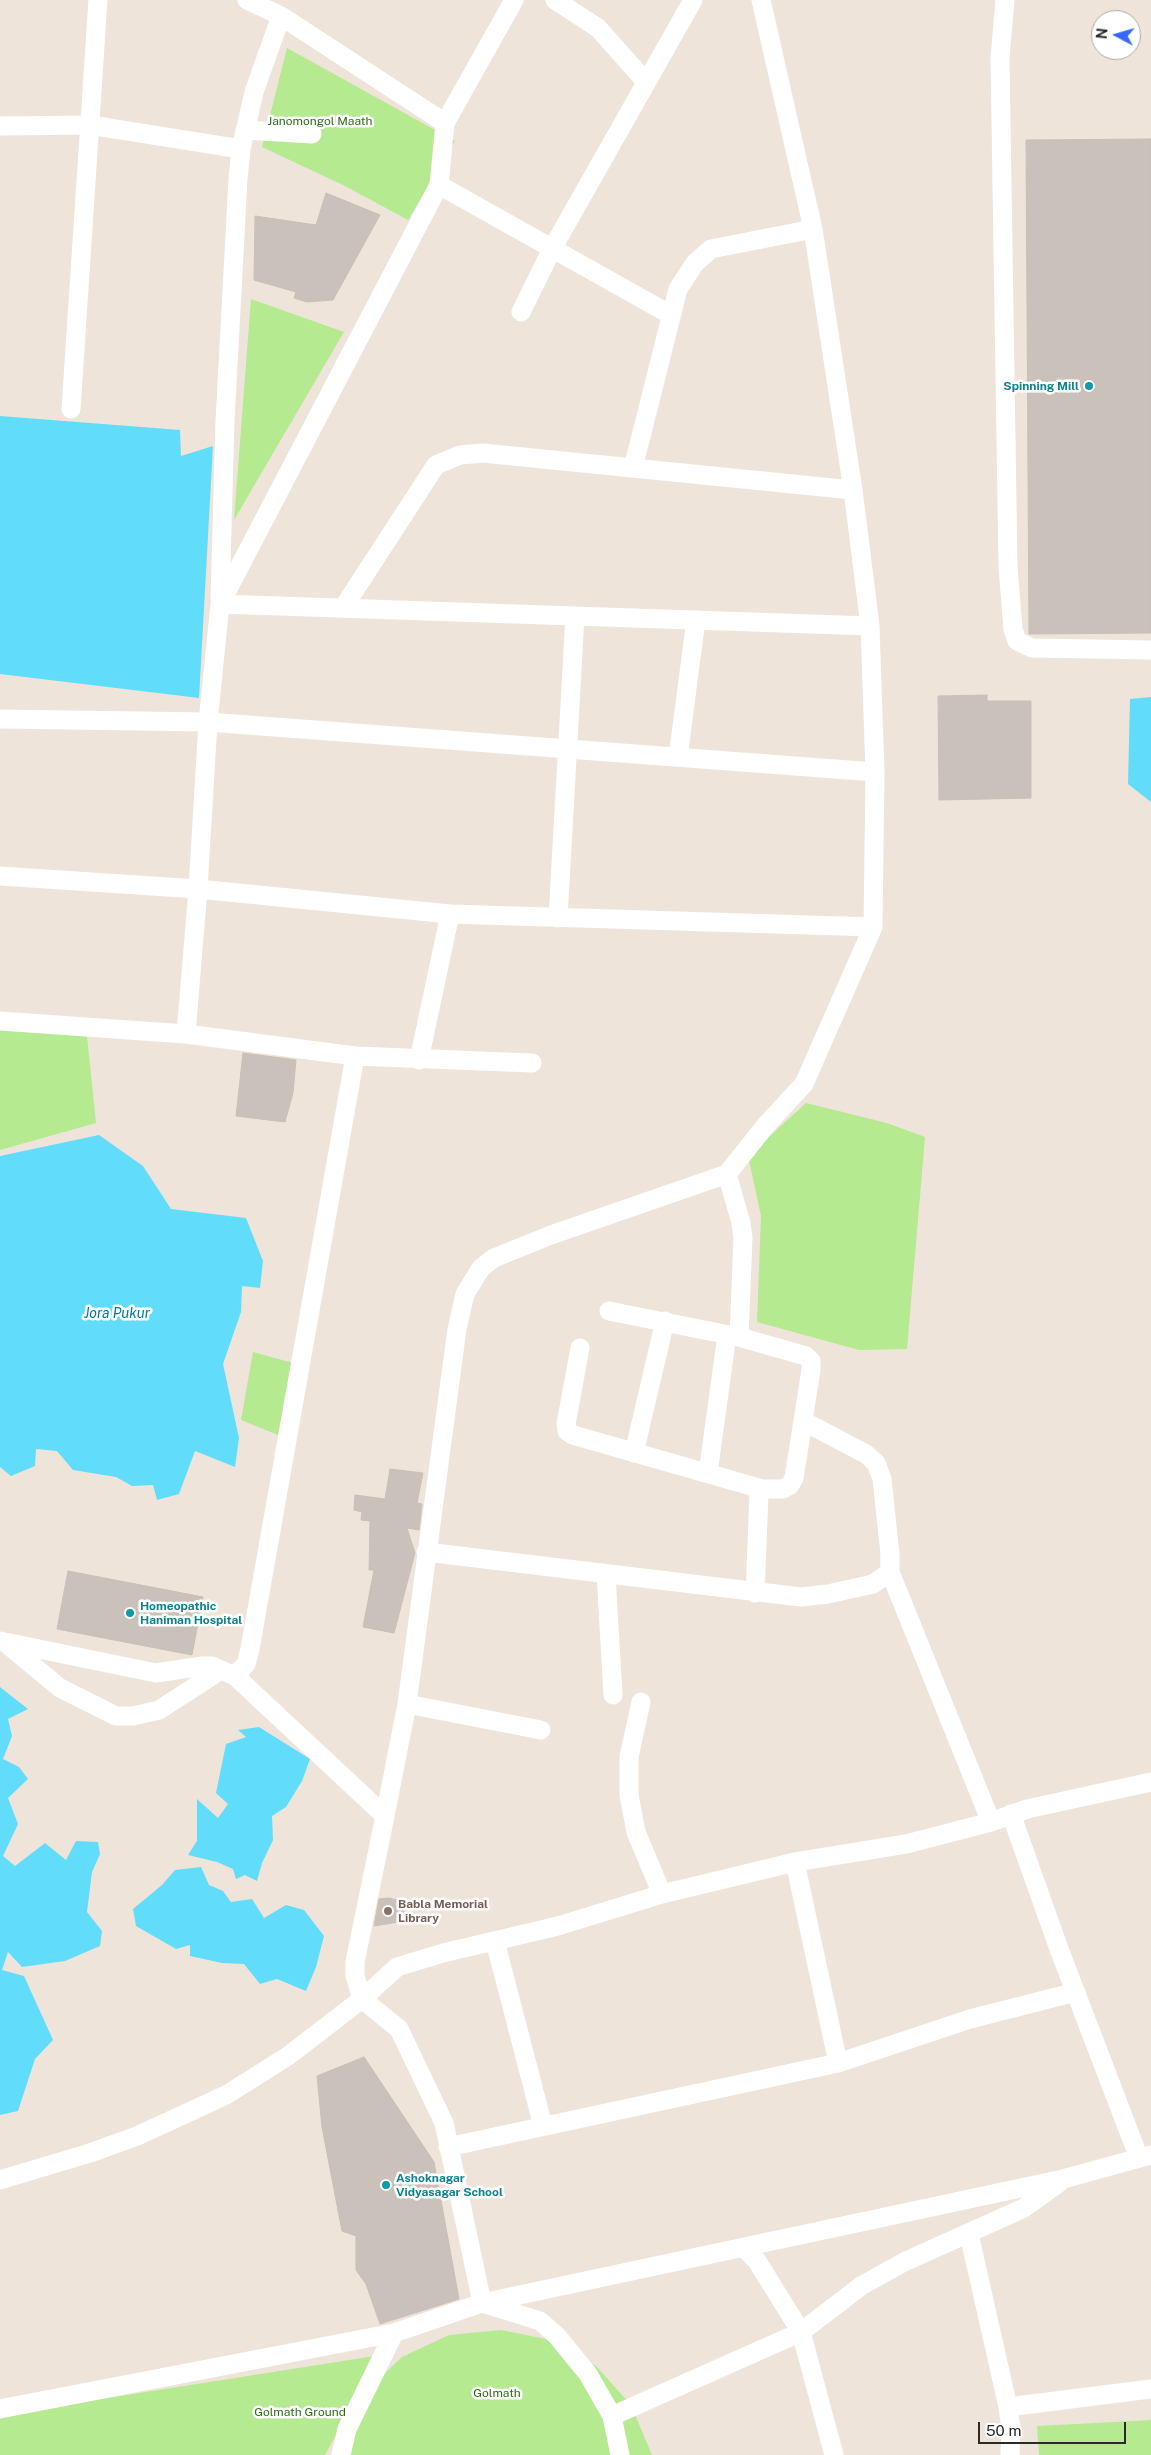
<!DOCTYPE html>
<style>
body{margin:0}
#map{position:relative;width:1151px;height:2455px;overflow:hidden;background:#eee4da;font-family:"Public Sans",sans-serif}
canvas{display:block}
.north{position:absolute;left:1091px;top:10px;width:50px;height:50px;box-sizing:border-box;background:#fff;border:1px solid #aaa;border-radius:50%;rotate:276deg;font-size:14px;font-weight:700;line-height:20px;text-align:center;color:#2a2a2a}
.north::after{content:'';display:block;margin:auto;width:18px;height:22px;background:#3668ff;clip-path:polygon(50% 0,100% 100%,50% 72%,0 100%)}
.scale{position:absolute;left:978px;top:2422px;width:148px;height:22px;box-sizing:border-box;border:2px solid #2a2a2a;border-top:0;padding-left:6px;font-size:15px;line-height:18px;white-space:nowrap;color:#2a2a2a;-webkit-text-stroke:4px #fff;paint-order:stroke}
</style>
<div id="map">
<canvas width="1151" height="2455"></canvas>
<div class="north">N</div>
<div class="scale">50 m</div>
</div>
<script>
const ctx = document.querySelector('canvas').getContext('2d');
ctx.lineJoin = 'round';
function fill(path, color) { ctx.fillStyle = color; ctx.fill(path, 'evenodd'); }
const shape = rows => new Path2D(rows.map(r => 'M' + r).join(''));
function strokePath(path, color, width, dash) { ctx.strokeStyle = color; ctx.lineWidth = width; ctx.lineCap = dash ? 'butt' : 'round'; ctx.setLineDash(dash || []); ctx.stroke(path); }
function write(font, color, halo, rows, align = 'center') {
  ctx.font = font + ' "Public Sans",sans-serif'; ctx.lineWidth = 5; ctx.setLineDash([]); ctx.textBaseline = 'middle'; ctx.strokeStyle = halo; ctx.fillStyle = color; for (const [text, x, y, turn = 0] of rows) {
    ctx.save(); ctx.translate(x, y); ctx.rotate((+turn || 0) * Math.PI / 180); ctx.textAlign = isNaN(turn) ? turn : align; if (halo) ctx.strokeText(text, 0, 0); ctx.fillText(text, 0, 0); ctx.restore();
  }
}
const green = shape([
 [287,48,455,141,408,220,343,185,262,147],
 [251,299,344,332,234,520],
 [0,1017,85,1017,96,1123,0,1150],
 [806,1103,887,1123,925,1137,907,1349,859,1350,757,1322,761,1216,748,1156],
 [253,1352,293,1363,278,1435,241,1420],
 [501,2330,551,2340,596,2366,631,2405,652,2455,336,2455,364,2393,402,2357,449,2335],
 [381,2355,325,2455,0,2455,0,2415],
 [1151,2420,1151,2455,1039,2455,1037,2426]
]);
const water = shape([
 [0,416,180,430,181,456,213,446,199,698,0,674],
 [1151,697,1151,802,1128,784,1130,699],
 [99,1135,143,1166,171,1209,246,1218,263,1261,260,1288,242,1286,241,1312,223,1364,239,1438,235,1467,195,1451,179,1494,157,1500,153,1485,132,1486,116,1477,73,1470,57,1451,36,1449,35,1466,11,1476,0,1467,0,1156],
 [0,1687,28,1709,8,1719,12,1736,3,1759,19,1767,28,1779,8,1798,18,1824,3,1856,15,1866,45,1843,66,1860,76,1841,98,1842,100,1854,92,1872,87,1912,102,1931,100,1946,65,1961,22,1967,8,1952,2,1970,24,1976,53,2040,35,2059,18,2111,0,2115],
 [259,1727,310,1759,302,1781,286,1807,272,1816,273,1840,262,1863,257,1881,245,1875,236,1879,233,1869,217,1862,188,1855,197,1841,197,1799,218,1818,228,1804,216,1793,226,1744,246,1737,238,1730],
 [201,1867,209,1885,223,1891,231,1902,252,1899,264,1918,286,1905,304,1910,324,1936,316,1967,306,1991,277,1979,260,1984,244,1964,222,1963,190,1956,190,1945,176,1949,136,1926,133,1909,162,1885,175,1870]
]);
const building = shape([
 [1151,139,1151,633,1029,634,1026,140,1151,139],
 [326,193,380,215,333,300,307,302,294,298,296,292,254,280,255,216,316,225,326,193],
 [987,695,987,701,1031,701,1031,798,939,800,938,696,987,695],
 [243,1053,296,1060,293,1093,285,1122,236,1116,243,1053],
 [390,1469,423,1473,417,1503,422,1504,419,1530,407,1528,415,1553,394,1633,363,1627,374,1570,369,1570,370,1521,361,1520,362,1512,354,1510,355,1495,385,1499,390,1469],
 [68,1571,203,1597,192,1655,57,1629,68,1571],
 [388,1898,403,1901,405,1921,374,1926,379,1899,388,1898],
 [364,2057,434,2162,459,2299,380,2324,366,2284,356,2270,356,2236,342,2231,322,2127,317,2076,364,2057]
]);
const minor = shape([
 [247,0,281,16,445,123],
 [555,0,598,28,646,82],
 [761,0,813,229,853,490,870,626],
 [1005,0,1000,58,1008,567,1013,629,1017,641,1032,648,1151,650],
 [0,126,90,125,241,149],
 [245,130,312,134],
 [439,185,671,315],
 [521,312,552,249,693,0],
 [71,409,98,0],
 [633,468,678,289,695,263,711,249,813,229],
 [220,600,225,421,238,179,241,149,254,92,281,16],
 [220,604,870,626,875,772,873,927,450,914,198,889,208,722,220,604],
 [220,604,439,185,445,123,514,0],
 [343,608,436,465,460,455,483,453,853,490],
 [0,719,208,722,875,772],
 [678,757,696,620],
 [0,876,198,889,186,1034],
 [558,918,575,616],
 [0,1021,186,1034,355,1056,532,1063],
 [419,1060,450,914],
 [727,1174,741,1223,743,1238,739,1337],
 [609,1311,739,1337,806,1356,811,1361,811,1370,794,1478,790,1485,783,1489,762,1489,759,1494,755,1593],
 [580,1348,566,1424,567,1431,573,1435,762,1489],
 [634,1453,665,1321],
 [708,1473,727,1335],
 [426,1552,801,1597,828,1594,873,1584,890,1572,890,1554,882,1479,876,1463,866,1454,803,1421],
 [890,1572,991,1822],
 [606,1574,613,1695],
 [0,1641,156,1673,203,1666,212,1666,235,1676,385,1816,355,1962,355,1976,362,1999,399,2029,444,2123,482,2303,540,2321,557,2336,588,2374,612,2416,801,2332,834,2455],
 [7,1644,60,1688,116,1716,133,1716,159,1710,221,1670],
 [235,1676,246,1664,250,1649,355,1056],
 [641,1702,629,1757,629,1795,636,1832,662,1894],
 [407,1704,541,1730],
 [1011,1814,1059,1949,1139,2158],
 [385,1816,407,1704,457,1329,465,1294,481,1268,494,1258,551,1235,727,1174,766,1125,804,1084,873,927],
 [795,1862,838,2063],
 [495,1941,543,2126],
 [448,2147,838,2063,970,2019,1076,1992],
 [0,2180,90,2153,137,2136,226,2095,288,2056,362,1999,397,1967,443,1953,558,1926,662,1894,795,1862,906,1844,991,1822,1027,1809,1151,1782],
 [969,2234,1008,2407,1011,2428,1010,2455],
 [744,2248,757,2261,801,2332,861,2286,904,2262,1024,2208,1060,2182],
 [1008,2407,1151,2389],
 [0,2409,394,2333,482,2303,1063,2179,1151,2155],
 [612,2416,620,2455],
 [341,2455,347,2429,394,2333]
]);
const markers = [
 [1089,386,5,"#0f9aa8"],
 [130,1613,5,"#0f9aa8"],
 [388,1911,5,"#8d6e63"],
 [386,2185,5,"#0f9aa8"]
];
const parkNames = [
 ["Janomongol Maath",320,121],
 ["Golmath",497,2393],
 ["Golmath Ground",300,2412]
];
const cultureNames = [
 ["Spinning Mill",1079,386,"right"],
 ["Homeopathic",140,1606],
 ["Haniman Hospital",140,1620],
 ["Ashoknagar",396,2178],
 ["Vidyasagar School",396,2192]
];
const educationNames = [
 ["Babla Memorial",398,1904],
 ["Library",398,1918]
];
const waterNames = [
 ["Jora Pukur",117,1314]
];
fill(green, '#b5ea91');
fill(water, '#62dcfb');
fill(building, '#c9c1ba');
strokePath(building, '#c9c0b4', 1);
strokePath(minor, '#fff', 19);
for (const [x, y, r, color] of markers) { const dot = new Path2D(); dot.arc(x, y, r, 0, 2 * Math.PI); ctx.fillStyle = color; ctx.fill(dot); strokePath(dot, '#fff', 2); }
write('12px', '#2b6f12', '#fff', parkNames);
write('bold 12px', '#0d838f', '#fff', cultureNames, 'left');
write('bold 12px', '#785e54', '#fff', educationNames, 'left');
write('italic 14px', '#0079a8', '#fff', waterNames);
</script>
